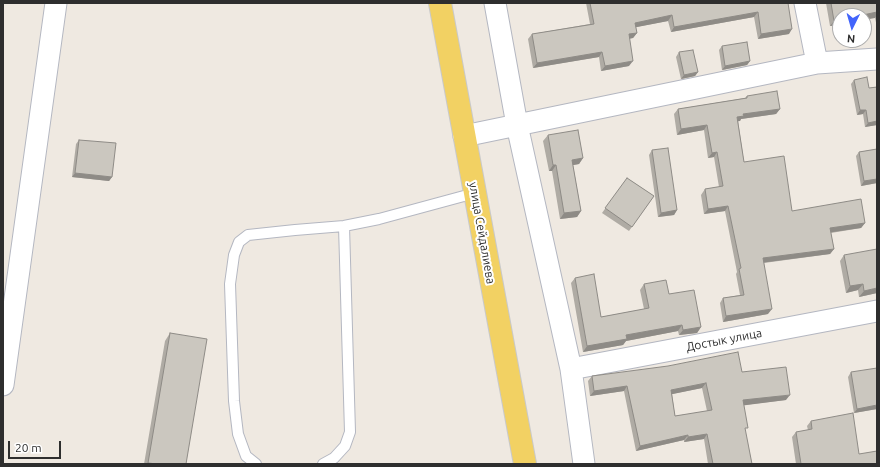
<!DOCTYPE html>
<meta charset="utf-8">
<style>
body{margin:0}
#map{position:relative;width:880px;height:467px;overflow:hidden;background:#efe9e1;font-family:Ubuntu,sans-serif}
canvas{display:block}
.frame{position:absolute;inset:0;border:4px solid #2e2e2e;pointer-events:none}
.north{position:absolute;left:832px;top:8px;width:40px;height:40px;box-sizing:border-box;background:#fff;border:1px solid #ababab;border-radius:50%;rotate:185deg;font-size:11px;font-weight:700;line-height:16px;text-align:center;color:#2e2e2e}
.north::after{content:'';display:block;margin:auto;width:14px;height:18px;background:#4264fb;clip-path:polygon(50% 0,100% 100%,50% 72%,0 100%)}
.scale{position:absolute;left:8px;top:441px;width:53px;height:18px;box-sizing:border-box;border:2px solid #2e2e2e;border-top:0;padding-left:5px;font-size:12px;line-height:14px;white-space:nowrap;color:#2e2e2e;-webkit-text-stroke:3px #fff;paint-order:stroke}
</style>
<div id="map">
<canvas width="880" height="467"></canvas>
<div class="frame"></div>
<div class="north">N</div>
<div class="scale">20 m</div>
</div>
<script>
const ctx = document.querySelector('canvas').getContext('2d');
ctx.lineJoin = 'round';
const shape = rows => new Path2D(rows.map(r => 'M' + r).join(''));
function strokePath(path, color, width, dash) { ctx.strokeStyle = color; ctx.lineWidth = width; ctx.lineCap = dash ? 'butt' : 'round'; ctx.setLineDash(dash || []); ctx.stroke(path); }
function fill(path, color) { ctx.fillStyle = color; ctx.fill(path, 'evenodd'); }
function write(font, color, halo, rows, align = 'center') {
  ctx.font = font + ' Ubuntu,sans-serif'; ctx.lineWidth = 4; ctx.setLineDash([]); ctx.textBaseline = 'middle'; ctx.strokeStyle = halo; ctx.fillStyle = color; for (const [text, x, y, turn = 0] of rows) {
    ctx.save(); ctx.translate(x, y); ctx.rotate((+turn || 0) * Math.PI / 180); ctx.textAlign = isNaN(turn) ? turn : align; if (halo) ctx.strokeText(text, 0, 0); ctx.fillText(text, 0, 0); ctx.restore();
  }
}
const service = shape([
 [256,464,246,456,238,434,234,401,230,284,234,255,239,242,248,235,295,230,344,226,379,219,475,193],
 [323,464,334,458,345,446,350,432,344,226]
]);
const minor = shape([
 [495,3,517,125,571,369,584,464],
 [805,3,817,63],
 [464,136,817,63,877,59],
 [571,369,877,311],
 [3,385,56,3]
]);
const primary = shape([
 [440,3,525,464]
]);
const wall = shape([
 [586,3,788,3,789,34,758,39,754,17,671,32,668,21,636,27,637,33,633,38,629,39,629,66,601,71,599,57,533,68,528,39,532,34,590,24],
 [826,3,877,3,877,27,875,18,840,16,840,25,830,26],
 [722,46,750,61,747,65,722,70,719,50],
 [679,52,698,72,695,76,681,79,676,57],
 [854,80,869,88,877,87,877,125,865,127,863,114,857,115,851,84],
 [747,96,780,109,776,114,741,119,740,121,738,121,744,162,792,211,865,223,861,228,831,233,834,249,830,254,764,263,768,314,723,322,720,303,723,298,740,295,736,274,737,272,725,211,704,214,701,195,705,189,719,187,714,157,708,158,704,130,677,135,674,114,678,109,745,98],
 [548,135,583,158,579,164,573,165,581,211,577,217,560,219,552,171,549,171,543,141],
 [79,140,112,177,109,181,72,177,76,144],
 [877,149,877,183,861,186,856,156,859,152],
 [652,150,677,210,674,215,658,217,649,155],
 [627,178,654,196,629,231,602,213],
 [844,255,877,293,859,297,858,290,846,293,840,261],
 [575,278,601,317,644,309,640,290,644,284,669,294,701,327,697,333,679,335,678,331,626,341,623,345,583,352,571,283],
 [170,333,186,464,144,464,165,341],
 [742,372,786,400,744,405,745,432,752,464,708,464,704,439,684,442,684,440,636,451,624,391,590,396,588,381,592,376],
 [702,388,707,411,675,416,672,394],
 [851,372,877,409,854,413,848,377],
 [811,421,859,454,877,464,796,464,792,437,796,432,808,430,807,426]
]);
const shadedWall = shape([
 [758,12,754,17,671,32,674,27],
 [877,12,877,15,875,18,864,20,864,16,858,16],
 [672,15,668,21,632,28,635,23],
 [840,20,840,25,830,26,834,21],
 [792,29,789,34,758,39,761,34],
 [637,33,633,38,625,39,629,34],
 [602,52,599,57,533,68,537,63],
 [633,61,629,66,601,71,605,66],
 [750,61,747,65,722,70,725,66],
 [698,72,695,76,681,79,684,75],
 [780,109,776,114,741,119,740,121,733,122,737,117,743,114],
 [860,110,866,110,863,114,857,115],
 [877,121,877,125,865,127,868,123],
 [707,125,704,130,677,135,681,129],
 [717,152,714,157,708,158,712,153],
 [583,158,579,164,568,166,572,160],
 [553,165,556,165,552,171,549,171],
 [75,173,112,177,109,181,72,177],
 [877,179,877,183,861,186,864,181],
 [728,206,725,211,704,214,708,209],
 [677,210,674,215,658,217,661,213],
 [581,211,577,217,560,219,564,213],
 [865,223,861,228,826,233,830,228],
 [834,249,830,254,760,263,763,258],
 [863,284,858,290,846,293,850,286],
 [877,288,877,293,859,297,864,291],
 [772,309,768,314,723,322,726,316],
 [682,325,678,331,626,341,623,345,583,352,587,346,626,335],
 [701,327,697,333,679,335,683,330],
 [706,383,702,388,668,395,671,390],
 [627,386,624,391,590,396,594,391],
 [790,395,786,400,739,406,743,400],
 [877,405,877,409,854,413,857,409],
 [707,434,704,439,684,442,688,437],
 [688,435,684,440,636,451,640,446]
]);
const building = shape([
 [590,3,788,3,792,29,761,34,758,12,674,27,672,15,635,23,637,33,629,34,633,61,605,66,602,52,537,63,532,34,594,24,590,3],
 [831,3,877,3,877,12,858,16,840,16,840,20,834,21,831,3],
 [747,42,750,61,725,66,722,46,747,42],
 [693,50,698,72,684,75,679,52,693,50],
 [867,77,869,88,877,87,877,121,868,123,866,110,860,110,854,80,867,77],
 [777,91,780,109,743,114,744,116,737,117,744,162,784,156,792,211,861,199,865,223,830,228,834,249,763,258,772,309,726,316,723,298,744,295,739,269,741,268,728,206,708,209,705,189,723,186,717,152,712,153,707,125,681,129,678,109,747,98,747,96,777,91],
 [578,130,583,158,572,160,581,211,564,213,556,165,553,165,548,135,578,130],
 [79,140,116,143,112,177,75,173,79,140],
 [668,148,677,210,661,213,652,150,668,148],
 [877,149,877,179,864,181,859,152,877,149],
 [627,178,654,196,632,227,605,208,627,178],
 [877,249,877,288,864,291,863,284,850,286,844,255,877,249],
 [594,274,601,317,649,308,644,284,666,280,669,294,694,290,701,327,683,330,682,325,626,335,627,339,587,346,575,278,594,274],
 [170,333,207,339,186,464,157,464,148,463,170,333],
 [738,352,742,372,786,367,790,395,743,400,748,428,745,428,752,464,713,464,707,434,688,437,688,435,640,446,627,386,594,391,592,376,668,366,738,352],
 [706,383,712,410,675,416,671,390,706,383],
 [877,368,877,405,857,409,851,372,877,368],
 [853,413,859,454,877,451,877,464,801,464,796,432,812,429,811,421,853,413]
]);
const streetNames = [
 ["улица Сейдалиева",482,233,80],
 ["Достык улица",724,340,-11]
];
strokePath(service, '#b4b7c1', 12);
strokePath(minor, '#b4b7c1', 23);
strokePath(primary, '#c9c9c9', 24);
strokePath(service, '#fff', 10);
strokePath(minor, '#fff', 21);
strokePath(primary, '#f2d163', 22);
fill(wall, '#afaba4');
fill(shadedWall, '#8e8b86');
fill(building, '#cbc7bf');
strokePath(building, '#8e8b86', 1);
write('12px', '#2e2e2e', '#fff', streetNames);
</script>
